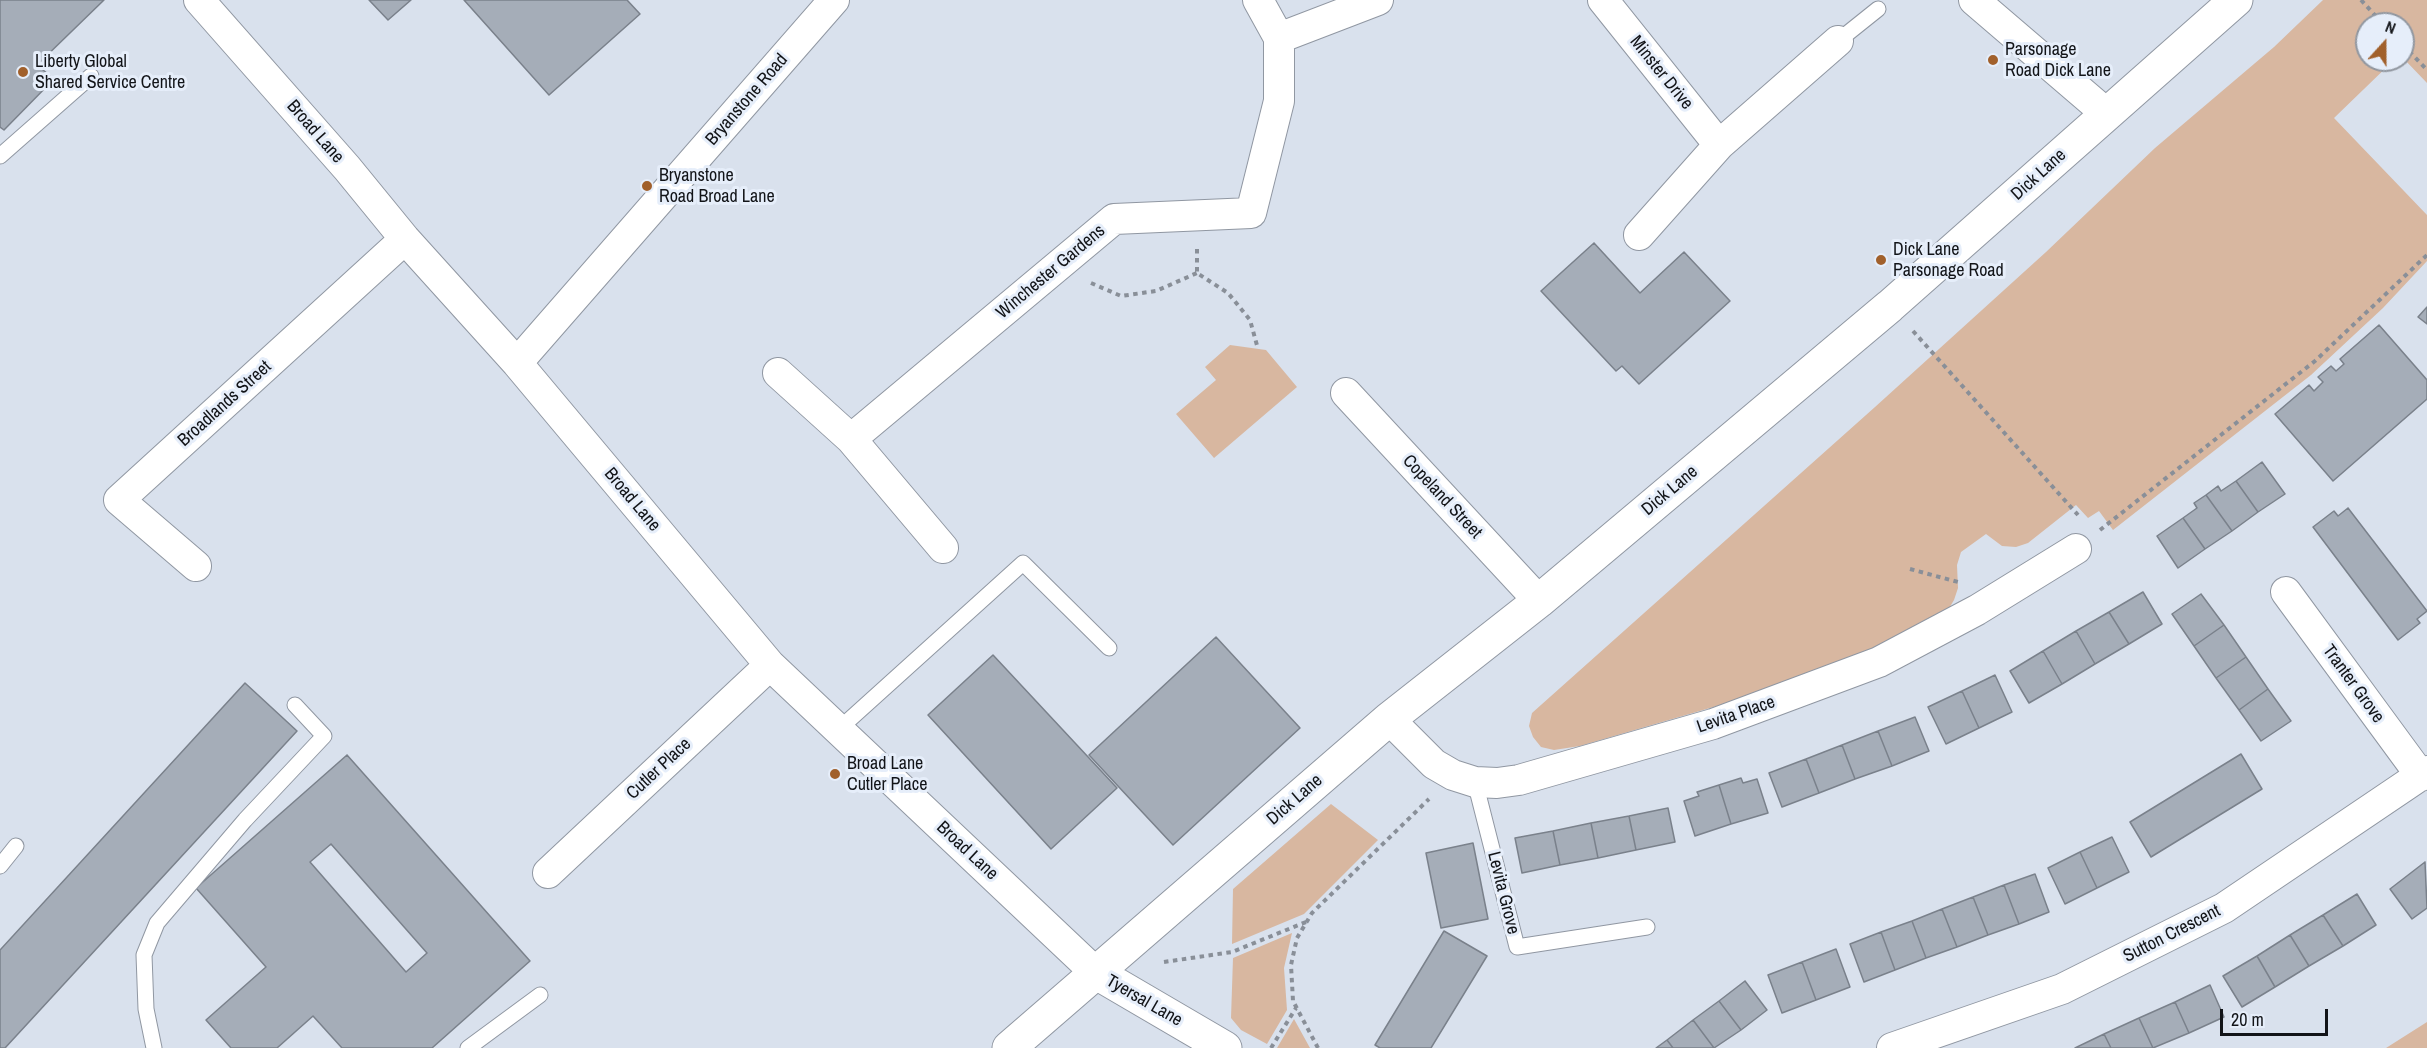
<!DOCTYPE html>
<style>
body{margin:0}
#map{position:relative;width:2427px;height:1048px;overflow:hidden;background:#d9e1ed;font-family:"Archivo Narrow",sans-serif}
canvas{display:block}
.north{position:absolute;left:2355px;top:12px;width:60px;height:60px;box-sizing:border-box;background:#e6eefa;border:2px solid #9197a0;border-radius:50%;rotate:21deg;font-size:16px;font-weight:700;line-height:24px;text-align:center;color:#121418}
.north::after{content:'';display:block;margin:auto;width:21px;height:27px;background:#a1602b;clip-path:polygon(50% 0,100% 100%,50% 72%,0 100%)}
.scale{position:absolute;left:2220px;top:1009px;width:108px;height:27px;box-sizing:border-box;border:3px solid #121418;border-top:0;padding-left:8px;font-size:18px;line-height:21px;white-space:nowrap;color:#121418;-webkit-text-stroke:4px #e6eefa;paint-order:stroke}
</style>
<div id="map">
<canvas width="2427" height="1048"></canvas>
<div class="north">N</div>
<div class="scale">20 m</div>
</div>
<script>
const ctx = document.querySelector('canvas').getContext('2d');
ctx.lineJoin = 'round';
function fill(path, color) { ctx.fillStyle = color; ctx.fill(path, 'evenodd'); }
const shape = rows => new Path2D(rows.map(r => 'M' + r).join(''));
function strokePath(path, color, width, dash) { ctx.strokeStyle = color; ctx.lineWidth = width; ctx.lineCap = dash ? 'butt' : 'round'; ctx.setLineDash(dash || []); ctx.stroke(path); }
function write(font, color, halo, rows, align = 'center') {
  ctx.font = font + ' "Archivo Narrow",sans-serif'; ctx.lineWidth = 6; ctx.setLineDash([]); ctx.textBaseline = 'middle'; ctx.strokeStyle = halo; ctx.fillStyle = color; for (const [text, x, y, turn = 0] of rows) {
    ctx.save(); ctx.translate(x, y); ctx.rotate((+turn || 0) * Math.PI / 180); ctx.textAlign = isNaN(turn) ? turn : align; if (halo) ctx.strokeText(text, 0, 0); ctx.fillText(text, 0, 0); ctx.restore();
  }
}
const green = shape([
 [2323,0,2427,0,2427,83,2403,58,2403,24,2367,24,2367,60,2394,60,2334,118,2427,215,2427,261,2383,308,2311,375,2113,530,2099,511,2088,518,2076,505,2028,543,2016,547,2002,546,1986,534,1961,552,1957,565,1958,588,1954,600,1945,615,1883,644,1744,698,1580,746,1554,750,1541,747,1533,737,1529,726,1532,713,1875,407,2046,252,2155,148,2274,47],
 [1230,345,1266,350,1297,387,1214,458,1176,414,1216,380,1205,367],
 [1331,804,1378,840,1304,914,1232,944,1233,889],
 [1292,933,1284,968,1287,1010,1267,1044,1241,1030,1231,1018,1233,958],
 [1294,1019,1310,1048,1277,1048],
 [2427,1022,2427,1048,2386,1048]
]);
const building = shape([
 [0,0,104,0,37,65,54,79,4,130,0,127,0,0],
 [369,0,411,0,388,20,369,0],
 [464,0,627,0,640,14,549,95,464,0],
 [1594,243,1640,293,1684,252,1730,301,1639,384,1622,366,1616,371,1541,291,1594,243],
 [2427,307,2427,324,2418,317,2427,307],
 [2379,325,2427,380,2427,399,2333,481,2275,414,2309,385,2314,391,2323,382,2318,377,2331,366,2336,371,2344,364,2340,359,2379,325],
 [2262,462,2285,494,2258,512,2236,481,2262,462],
 [2236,481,2258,512,2232,531,2206,495,2218,486,2221,491,2236,481],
 [2206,495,2232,531,2205,549,2183,518,2197,508,2194,503,2206,495],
 [2348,508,2427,611,2417,619,2420,623,2398,640,2313,527,2334,511,2338,516,2348,508],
 [2183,518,2205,549,2178,568,2157,536,2183,518],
 [2143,592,2162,624,2129,644,2109,612,2143,592],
 [2201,594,2224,625,2194,646,2172,614,2201,594],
 [2109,612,2129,644,2095,664,2076,631,2109,612],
 [2224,625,2246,657,2216,678,2194,646,2224,625],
 [2076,631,2095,664,2062,684,2043,651,2076,631],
 [1216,637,1300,728,1173,845,1089,755,1216,637],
 [2043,651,2062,684,2029,703,2010,671,2043,651],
 [993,655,1117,788,1051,849,928,715,993,655],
 [2246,657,2268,689,2239,710,2216,678,2246,657],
 [1995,675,2012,712,1979,728,1962,691,1995,675],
 [245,683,297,731,5,1048,0,1048,0,950,245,683],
 [2268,689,2291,721,2261,741,2239,710,2268,689],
 [1962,691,1979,728,1946,744,1928,707,1962,691],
 [1915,717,1929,751,1892,766,1878,731,1915,717],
 [1878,731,1892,766,1855,779,1842,745,1878,731],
 [1842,745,1855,779,1819,793,1806,759,1842,745],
 [2241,754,2262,789,2151,857,2130,822,2241,754],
 [347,755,530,961,432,1048,342,1048,313,1016,277,1048,231,1048,206,1020,266,967,196,888,347,755],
 [331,844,427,953,406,972,310,862,331,844],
 [1806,759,1819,793,1782,807,1769,773,1806,759],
 [1741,778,1743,783,1757,779,1768,813,1731,824,1719,785,1741,778],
 [1719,785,1731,824,1695,836,1684,801,1699,796,1697,792,1719,785],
 [1668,808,1675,842,1636,850,1629,816,1668,808],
 [1629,816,1636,850,1598,858,1591,823,1629,816],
 [1591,823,1598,858,1560,865,1553,831,1591,823],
 [1553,831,1560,865,1522,873,1515,838,1553,831],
 [2112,837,2129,872,2097,888,2080,852,2112,837],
 [1473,843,1488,919,1441,928,1426,853,1473,843],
 [2080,852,2097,888,2065,904,2048,868,2080,852],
 [2425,862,2427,908,2412,919,2390,889,2425,862],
 [2035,874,2049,912,2019,924,2004,885,2035,874],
 [2004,885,2019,924,1988,935,1973,897,2004,885],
 [2357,894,2376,925,2343,946,2323,915,2357,894],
 [1973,897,1988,935,1957,947,1942,909,1973,897],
 [1942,909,1957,947,1926,958,1912,921,1942,909],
 [2323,915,2343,946,2309,966,2290,935,2323,915],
 [1912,921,1926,958,1895,970,1881,932,1912,921],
 [1444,931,1487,956,1431,1048,1380,1048,1375,1045,1444,931],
 [1881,932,1895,970,1864,982,1850,944,1881,932],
 [2290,935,2309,966,2275,987,2257,956,2290,935],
 [1836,949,1850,987,1816,1000,1802,962,1836,949],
 [2257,956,2275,987,2242,1007,2223,976,2257,956],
 [1802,962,1816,1000,1782,1013,1768,975,1802,962],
 [1745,981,1767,1010,1741,1030,1719,1001,1745,981],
 [2210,985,2224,1017,2189,1033,2175,1002,2210,985],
 [1719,1001,1741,1030,1714,1048,1693,1020,1719,1001],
 [2175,1002,2189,1033,2153,1048,2139,1018,2175,1002],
 [2139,1018,2153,1048,2111,1048,2104,1034,2139,1018],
 [1693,1020,1714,1048,1673,1048,1667,1040,1693,1020],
 [2104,1034,2111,1048,2075,1048,2104,1034],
 [1667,1040,1673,1048,1656,1048,1667,1040]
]);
const path = shape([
 [2361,0,2383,24],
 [2403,45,2427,70],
 [1197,249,1197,273,1228,293,1250,320,1258,349],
 [1091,283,1121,296,1156,291,1197,273],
 [1913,331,2078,515],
 [2100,530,2315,361,2427,255],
 [1910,569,1958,582],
 [1164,962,1232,952,1306,922],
 [1271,1048,1296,1008],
 [1318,1048,1293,1001,1291,965,1297,938,1312,913,1429,799]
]);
const service = shape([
 [1838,41,1878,9],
 [0,156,91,76],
 [838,730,1023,563,1109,648],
 [1475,782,1517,947,1647,927],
 [0,866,16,846],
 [154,1048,146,1009,144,955,157,923,245,820,324,736,295,705],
 [468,1048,540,995]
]);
const minor = shape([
 [199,0,347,168,405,239,517,363,770,665,1095,972],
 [1603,0,1719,145],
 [1974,0,2107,114],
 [1279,38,1378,0],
 [1639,235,1719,145,1838,41],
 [517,363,834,0],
 [778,373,851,439,943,548],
 [1346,393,1539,601],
 [851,439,1114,219,1251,213,1279,101,1279,38,1258,0],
 [196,566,119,500,405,239],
 [2286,592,2421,776],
 [1389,719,1434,764,1453,775,1475,782,1497,783,1519,780,1713,724,1879,662,1977,610,2076,549],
 [548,873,770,665],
 [1892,1048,2062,989,2224,908,2427,771]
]);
const tertiary = shape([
 [1095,972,1225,1048],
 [1009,1048,1389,719,1539,601,1890,306,2236,0]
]);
const markers = [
 [1993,60,6,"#a1602b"],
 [23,72,6,"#a1602b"],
 [647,186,6,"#a1602b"],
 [1881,260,6,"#a1602b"],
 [835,774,6,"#a1602b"]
];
const poiNames = [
 ["Parsonage",2005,50],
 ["Road Dick Lane",2005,71],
 ["Liberty Global",35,62],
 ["Shared Service Centre",35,83],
 ["Bryanstone",659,176],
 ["Road Broad Lane",659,197],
 ["Dick Lane",1893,250],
 ["Parsonage Road",1893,271],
 ["Broad Lane",847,764],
 ["Cutler Place",847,785]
];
const streetNames = [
 ["Minster Drive",1661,73,51],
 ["Bryanstone Road",747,100,-49],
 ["Broad Lane",315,132,49],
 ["Dick Lane",2039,175,-42],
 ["Winchester Gardens",1051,272,-40],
 ["Broadlands Street",225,404,-42],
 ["Dick Lane",1670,491,-40],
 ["Copeland Street",1442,497,47],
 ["Broad Lane",632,500,50],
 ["Tranter Grove",2353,684,54],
 ["Levita Place",1736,715,-19],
 ["Cutler Place",659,769,-43],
 ["Dick Lane",1295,800,-41],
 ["Broad Lane",967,851,43],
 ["Levita Grove",1503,893,76],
 ["Sutton Crescent",2172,934,-27],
 ["Tyersal Lane",1144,1001,30]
];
fill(green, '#d8b7a0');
fill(building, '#a5adb8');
strokePath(building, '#7a818b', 1.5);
strokePath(service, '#9097a2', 17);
strokePath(minor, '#9097a2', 32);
strokePath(tertiary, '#9097a2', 35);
strokePath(path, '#898f98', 4, [4.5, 4.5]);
strokePath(service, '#fff', 15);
strokePath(minor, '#fff', 30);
strokePath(tertiary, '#fff', 33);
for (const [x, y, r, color] of markers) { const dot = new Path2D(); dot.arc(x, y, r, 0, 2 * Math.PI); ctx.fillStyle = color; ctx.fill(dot); strokePath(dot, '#e6eefa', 2); }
write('18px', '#121418', '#e6eefa', poiNames, 'left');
write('18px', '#121418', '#e6eefa', streetNames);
</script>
